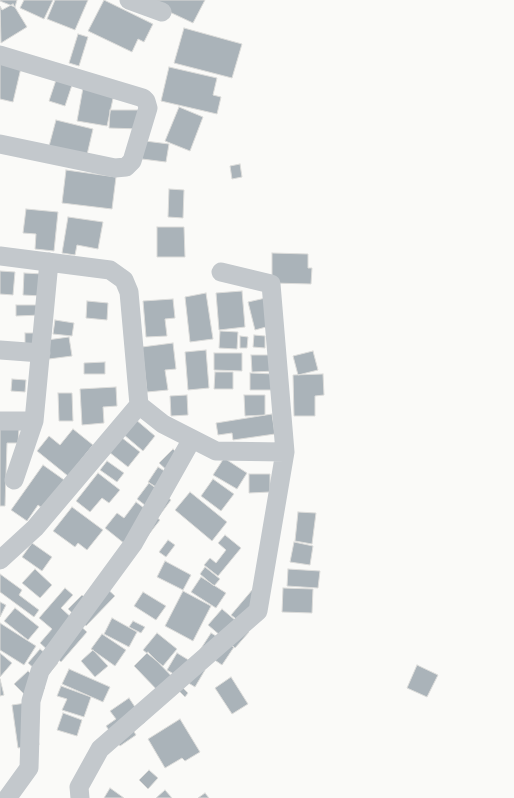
<!DOCTYPE html>
<style>
body{margin:0}
canvas{display:block;background:#fafaf8}
</style>
<canvas width="514" height="798"></canvas>
<script>
const ctx = document.querySelector('canvas').getContext('2d');
ctx.lineJoin = 'round';
function fill(path, color) { ctx.fillStyle = color; ctx.fill(path, 'evenodd'); }
const shape = rows => new Path2D(rows.map(r => 'M' + r).join(''));
function strokePath(path, color, width, dash) { ctx.strokeStyle = color; ctx.lineWidth = width; ctx.lineCap = dash ? 'butt' : 'round'; ctx.setLineDash(dash || []); ctx.stroke(path); }
const building = shape([
 [0,0,17,0,15,7,0,1,0,0],
 [24,0,53,0,44,19,20,8,24,0],
 [55,0,88,0,75,30,47,19,55,0],
 [104,0,153,24,144,42,138,39,132,52,88,31,104,0],
 [144,0,205,0,193,23,144,0],
 [13,4,27,27,1,43,0,6,2,10,13,4],
 [184,28,242,44,232,78,174,63,184,28],
 [78,34,88,37,79,66,69,63,78,34],
 [0,64,21,68,13,102,0,99,0,64],
 [169,67,217,78,213,95,221,97,217,114,161,101,169,67],
 [56,80,72,85,65,106,49,101,56,80],
 [83,88,114,94,107,126,77,121,83,88],
 [179,107,203,117,190,151,165,141,179,107],
 [110,110,141,110,140,129,109,128,110,110],
 [56,120,93,129,86,159,48,150,56,120],
 [145,141,169,144,166,162,142,159,145,141],
 [240,164,242,177,232,179,230,166,240,164],
 [66,170,116,177,112,209,62,203,66,170],
 [169,189,184,190,183,218,168,217,169,189],
 [26,209,58,212,54,251,35,249,36,234,23,233,26,209],
 [68,217,103,222,98,249,77,245,75,255,62,253,68,217],
 [157,227,184,227,185,257,157,257,157,227],
 [272,253,308,254,308,268,312,268,311,284,272,283,272,253],
 [0,271,15,272,13,295,0,294,0,271],
 [24,273,43,274,42,296,23,295,24,273],
 [242,291,245,327,219,330,216,293,242,291],
 [206,293,213,339,190,342,185,297,206,293],
 [270,297,277,324,255,330,248,302,270,297],
 [173,299,175,318,165,319,167,336,146,337,143,301,173,299],
 [87,301,108,303,107,320,86,318,87,301],
 [16,305,41,305,41,315,16,316,16,305],
 [55,320,74,323,72,336,53,334,55,320],
 [220,331,238,332,237,349,219,348,220,331],
 [25,333,34,333,33,350,25,350,25,333],
 [254,335,265,336,265,348,253,347,254,335],
 [240,336,248,337,247,348,240,348,240,336],
 [69,337,72,356,49,359,47,340,69,337],
 [173,343,176,369,165,370,168,390,147,392,142,347,173,343],
 [206,350,209,388,188,390,185,352,206,350],
 [313,351,318,370,298,375,293,356,313,351],
 [214,353,242,353,242,371,214,370,214,353],
 [251,355,275,355,276,371,252,372,251,355],
 [105,362,105,374,84,374,84,363,105,362],
 [215,372,233,372,233,389,214,389,215,372],
 [250,373,274,374,274,390,250,390,250,373],
 [323,374,324,395,315,396,315,416,294,416,293,375,323,374],
 [12,379,26,380,25,392,11,391,12,379],
 [116,387,117,406,103,407,104,423,82,425,80,389,116,387],
 [58,393,72,393,73,421,59,421,58,393],
 [187,395,188,415,171,416,170,396,187,395],
 [244,395,265,395,265,415,245,416,244,395],
 [272,414,275,434,233,440,232,433,218,435,216,423,272,414],
 [135,419,155,436,143,451,123,434,135,419],
 [0,429,19,429,18,443,7,443,5,506,0,506,0,429],
 [73,429,93,445,68,476,37,451,49,436,60,445,73,429],
 [121,437,140,452,128,467,109,452,121,437],
 [173,449,185,460,171,474,159,463,173,449],
 [224,458,247,473,237,489,213,475,224,458],
 [107,461,124,473,117,482,100,470,107,461],
 [43,465,67,482,46,511,38,505,27,521,11,510,43,465],
 [158,467,179,480,169,495,148,482,158,467],
 [98,473,120,490,109,503,102,498,90,512,76,501,98,473],
 [249,474,270,474,270,492,249,493,249,474],
 [213,479,234,494,221,511,201,496,213,479],
 [149,483,171,500,159,516,137,499,149,483],
 [190,492,227,522,212,541,175,510,190,492],
 [136,502,160,520,135,552,105,528,117,513,124,518,136,502],
 [72,507,103,530,87,550,78,543,75,547,53,531,72,507],
 [298,512,316,513,312,544,295,541,298,512],
 [225,535,241,548,218,576,204,565,210,558,216,563,226,550,218,543,225,535],
 [168,540,175,545,166,557,159,552,168,540],
 [294,542,313,546,310,565,290,562,294,542],
 [32,543,52,557,42,571,22,557,32,543],
 [165,561,191,575,183,590,157,577,165,561],
 [205,567,220,579,214,586,200,574,205,567],
 [35,569,52,585,40,598,22,583,35,569],
 [288,569,320,571,318,588,287,586,288,569],
 [0,574,22,590,19,595,39,610,34,617,0,592,0,574],
 [201,577,226,593,216,608,191,592,201,577],
 [103,585,115,596,86,626,68,609,82,595,88,601,103,585],
 [65,588,73,595,61,608,87,632,61,662,40,643,52,629,39,618,65,588],
 [283,588,313,589,312,613,282,612,283,588],
 [253,589,269,602,248,628,231,615,253,589],
 [183,591,211,606,193,641,165,626,183,591],
 [143,592,166,606,156,620,134,606,143,592],
 [0,602,6,605,0,617,0,602],
 [15,608,39,627,28,640,4,621,15,608],
 [222,609,249,632,235,648,208,625,222,609],
 [112,618,137,632,129,647,104,634,112,618],
 [133,621,145,627,141,633,129,627,133,621],
 [0,623,36,646,24,665,0,650,0,623],
 [157,633,177,649,163,666,143,650,157,633],
 [211,633,234,647,222,665,200,650,211,633],
 [102,634,126,650,115,666,91,649,102,634],
 [40,649,58,663,45,678,28,663,40,649],
 [93,650,108,666,95,677,81,661,93,650],
 [148,652,188,693,185,697,179,691,160,693,134,666,148,652],
 [0,653,12,663,0,677,0,653],
 [177,653,205,670,195,687,167,670,177,653],
 [417,665,438,675,427,697,407,688,417,665],
 [69,669,110,687,103,702,62,684,69,669],
 [28,671,45,688,31,701,14,684,28,671],
 [231,677,248,704,232,714,215,688,231,677],
 [0,679,4,695,0,696,0,679],
 [61,686,91,697,84,717,62,710,67,699,57,696,61,686],
 [129,698,145,722,133,730,136,735,120,746,106,726,116,719,110,711,129,698],
 [33,702,39,745,18,748,12,705,33,702],
 [63,713,82,720,77,736,57,730,63,713],
 [180,719,200,752,185,761,182,758,165,768,148,739,180,719],
 [149,770,158,778,148,789,139,780,149,770],
 [110,788,124,798,104,798,110,788],
 [165,790,172,798,156,798,165,790],
 [205,793,209,798,198,798,205,793]
]);
const minor = shape([
 [129,0,162,12],
 [0,55,143,98,146,101,148,108,132,161,126,167,115,168,0,144],
 [0,256,110,270,124,280,129,292,139,405,35,528,0,560],
 [221,272,271,284,285,452],
 [0,350,41,353],
 [0,421,34,421],
 [14,480,34,421,49,262],
 [8,797,29,768,31,701,40,671,133,544,192,439],
 [80,798,79,787,100,749,258,611,285,452,216,451,163,424,139,405]
]);
fill(building, '#aab3b9');
strokePath(building, '#dcdcda', 1);
strokePath(minor, '#c3c8cc', 19);
</script>
